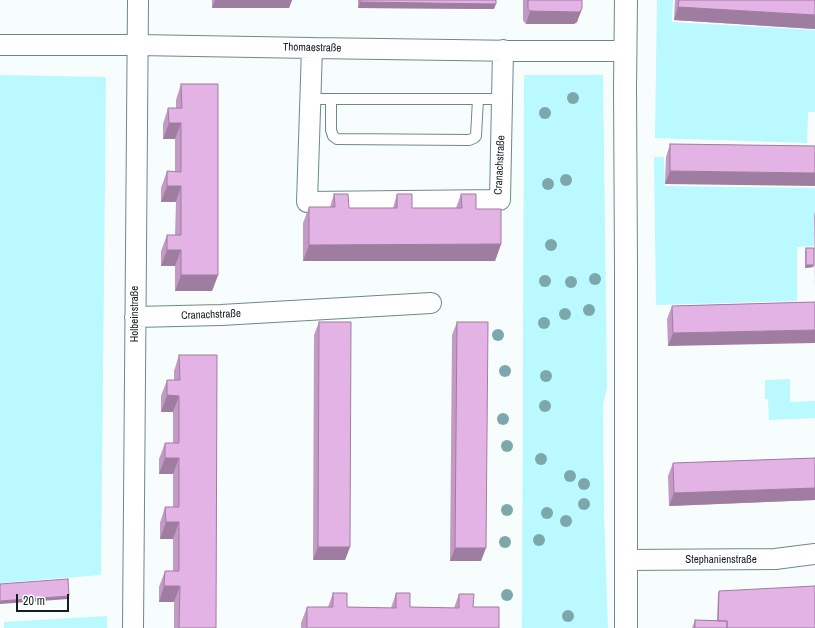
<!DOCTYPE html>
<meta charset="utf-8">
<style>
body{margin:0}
#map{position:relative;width:815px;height:628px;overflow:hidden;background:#f7fdfd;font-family:"Archivo Narrow",sans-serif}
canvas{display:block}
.scale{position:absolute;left:16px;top:594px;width:53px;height:18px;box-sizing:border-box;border:2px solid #141e1f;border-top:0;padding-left:5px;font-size:12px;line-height:14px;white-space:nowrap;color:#141e1f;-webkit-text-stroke:3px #fff;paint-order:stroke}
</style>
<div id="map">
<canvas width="815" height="628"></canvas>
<div class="scale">20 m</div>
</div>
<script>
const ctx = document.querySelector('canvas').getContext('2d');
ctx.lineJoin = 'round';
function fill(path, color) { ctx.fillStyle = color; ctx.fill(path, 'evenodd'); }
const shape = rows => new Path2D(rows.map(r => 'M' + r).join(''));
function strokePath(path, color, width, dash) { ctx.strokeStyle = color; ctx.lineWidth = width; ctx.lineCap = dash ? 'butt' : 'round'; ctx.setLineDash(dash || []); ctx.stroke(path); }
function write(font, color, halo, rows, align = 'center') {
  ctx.font = font + ' "Archivo Narrow",sans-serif'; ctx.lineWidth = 4; ctx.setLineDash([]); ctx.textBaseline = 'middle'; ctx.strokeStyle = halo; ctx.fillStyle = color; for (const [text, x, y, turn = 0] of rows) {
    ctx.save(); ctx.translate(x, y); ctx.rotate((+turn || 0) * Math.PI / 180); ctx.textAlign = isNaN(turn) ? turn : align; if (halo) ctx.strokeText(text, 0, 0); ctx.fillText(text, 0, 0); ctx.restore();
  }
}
const green = shape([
 [657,0,673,0,672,22,815,30,815,112,808,112,807,143,655,138],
 [0,75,106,77,101,575,0,583],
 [524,75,603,75,607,388,603,404,604,513,608,628,522,628],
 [654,157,664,157,665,186,815,188,815,215,814,215,814,246,797,247,797,301,656,305],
 [790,379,790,402,815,401,815,418,769,420,768,399,765,399,765,380],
 [107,616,107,628,4,628,4,622]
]);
const lane = shape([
 [310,99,502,99],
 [331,99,331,130,333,136,337,139,469,140,474,138,476,136,478,99]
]);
const street = shape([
 [0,45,137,45,312,48,520,51,625,51],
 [312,48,307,202,500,200,503,50],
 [135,317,221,315,431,303],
 [626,560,775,559,815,554],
 [133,628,138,0]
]);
const secondary = shape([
 [626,0,625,88,626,267,626,628]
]);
const trees = [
 [573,98],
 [545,113],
 [566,180],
 [548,184],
 [551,245],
 [595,279],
 [545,281],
 [571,282],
 [589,310],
 [565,314],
 [544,323],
 [498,335],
 [505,371],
 [546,376],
 [545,406],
 [503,419],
 [507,446],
 [541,459],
 [570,476],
 [584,484],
 [584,504],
 [507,510],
 [547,513],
 [566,521],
 [539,540],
 [505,542],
 [507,595],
 [568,616]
];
const wall = shape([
 [212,0,292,0,289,8,212,8],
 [358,0,496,0,494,9,358,8],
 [523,0,582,0,577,22,574,24,526,24,524,22,523,20],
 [675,0,815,0,815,29,674,20],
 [181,84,218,275,212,291,175,291,175,266,161,266,161,251,167,235,175,235,176,202,161,202,161,188,167,171,175,172,175,139,163,139,163,124,168,108,176,108,176,100],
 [670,144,815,146,665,184,666,157],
 [334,194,349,208,393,208,397,194,412,208,456,208,461,194,476,209,501,244,495,261,303,261,303,223,309,207,330,207],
 [815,212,815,289,814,215],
 [806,248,814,265,813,267,805,268,805,251],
 [815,302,668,346,667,319,672,306],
 [319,322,350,547,345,560,313,560,314,335],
 [457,322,481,561,450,561,452,335],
 [179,355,216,628,174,628,174,602,159,602,159,587,165,571,173,571,173,539,160,539,160,523,165,507,173,507,173,474,159,474,159,459,165,443,173,443,173,412,161,412,161,396,167,380,174,380,174,371],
 [815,458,815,500,669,506,668,476,673,463],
 [719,591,815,628,692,628,695,620,717,621,718,593],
 [333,593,347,607,391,608,396,593,410,607,454,608,459,594,473,607,499,628,301,628,301,623,307,607,328,607]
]);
const shadedWall = shape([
 [215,0,292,0,289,8,212,8],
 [360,2,496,4,494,9,358,8],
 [678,7,815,15,815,29,674,20],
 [582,9,577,22,574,24,526,24,530,11],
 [169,123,181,123,175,139,163,139],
 [670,171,815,173,815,186,665,184],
 [167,186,181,186,176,202,161,202],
 [501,244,495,261,303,261,309,245],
 [167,250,181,250,175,266,161,266],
 [806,265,814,265,813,267,805,268],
 [181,275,218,275,212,291,175,291],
 [815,330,815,343,668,346,673,333],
 [167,395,179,396,173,412,161,412],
 [165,458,179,458,173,474,159,474],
 [815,488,815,500,669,506,674,493],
 [166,522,179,522,173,539,160,539],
 [318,547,350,547,345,560,313,560],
 [455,548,486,548,481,561,450,561],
 [164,586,180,586,174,602,159,602],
 [69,596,68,599,0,604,0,601]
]);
const building = shape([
 [360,0,496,0,496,4,360,2,360,0],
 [528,0,582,0,582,9,579,12,530,11,528,9,528,0],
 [679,0,815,0,815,15,678,7,679,0],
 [181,84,218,84,218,275,181,275,181,250,167,250,167,235,181,235,181,186,167,186,167,171,181,172,181,123,169,123,168,108,182,108,181,84],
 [670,144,815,146,815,173,670,171,670,144],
 [334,194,348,194,349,208,397,208,397,194,412,194,412,208,462,208,461,194,476,194,476,209,501,209,501,244,309,245,309,207,335,207,334,194],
 [806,248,814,248,814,265,806,265,806,248],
 [815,302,815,330,673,333,672,306,815,302],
 [319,322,351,322,350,547,318,547,319,322],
 [457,322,488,322,486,548,455,548,457,322],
 [179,355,217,355,216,628,179,628,180,586,164,586,165,571,179,571,179,522,166,522,165,507,179,507,179,458,165,458,165,443,179,443,179,396,167,395,167,380,180,380,179,355],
 [815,458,815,488,674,493,673,463,815,458],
 [68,579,69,596,0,601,0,584,68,579],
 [815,586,815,628,727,628,727,621,718,621,719,591,815,586],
 [333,593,347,593,347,607,396,608,396,593,410,593,410,607,459,608,459,594,474,594,473,607,499,607,499,628,307,628,307,607,333,607,333,593],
 [695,620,727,621,727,628,695,628,695,620]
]);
const streetNames = [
 ["Thomaestraße",312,48,1],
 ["Cranachstraße",500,165,-87],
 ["Holbeinstraße",135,314,-90],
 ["Cranachstraße",211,315,-2],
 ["Stephanienstraße",721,560]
];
fill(green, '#b9f9ff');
strokePath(lane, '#6e888a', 12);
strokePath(street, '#6e888a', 22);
strokePath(secondary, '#6e888a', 24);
strokePath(lane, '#fff', 10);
strokePath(street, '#fff', 20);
strokePath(secondary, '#fff', 22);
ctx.fillStyle = '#7ca8ac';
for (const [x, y] of trees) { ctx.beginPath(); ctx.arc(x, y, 6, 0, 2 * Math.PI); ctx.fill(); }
fill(wall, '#c39ac5');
fill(shadedWall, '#9f7da0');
fill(building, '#e3b3e5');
strokePath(building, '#9f7da0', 1);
write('11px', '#141e1f', '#fff', streetNames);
</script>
